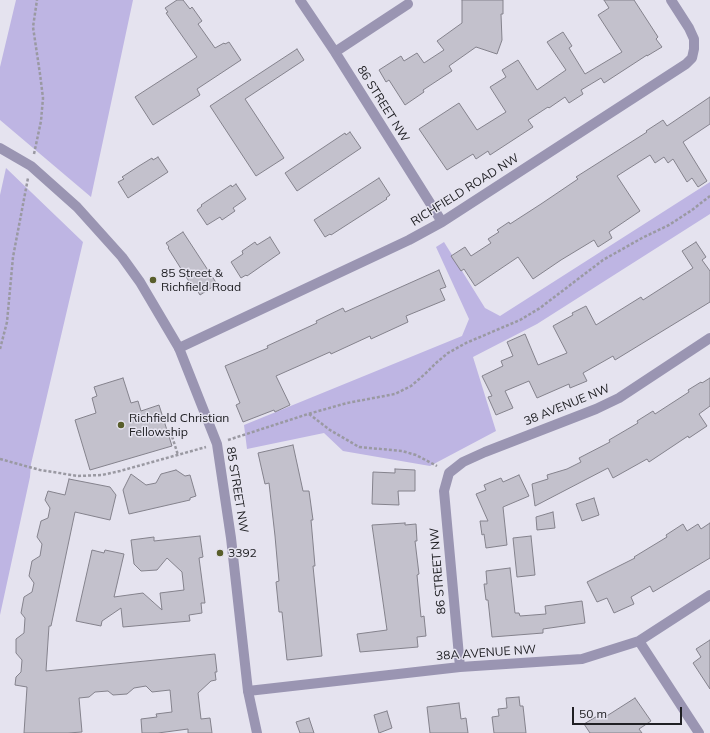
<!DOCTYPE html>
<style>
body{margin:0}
#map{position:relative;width:710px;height:733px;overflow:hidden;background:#e5e3ef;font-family:Mulish,sans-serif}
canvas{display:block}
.scale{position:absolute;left:572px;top:707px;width:110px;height:18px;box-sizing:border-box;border:2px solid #202024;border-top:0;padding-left:5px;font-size:12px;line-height:14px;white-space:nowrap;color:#202024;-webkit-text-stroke:3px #e5e3ef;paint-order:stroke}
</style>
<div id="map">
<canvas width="710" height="733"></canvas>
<div class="scale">50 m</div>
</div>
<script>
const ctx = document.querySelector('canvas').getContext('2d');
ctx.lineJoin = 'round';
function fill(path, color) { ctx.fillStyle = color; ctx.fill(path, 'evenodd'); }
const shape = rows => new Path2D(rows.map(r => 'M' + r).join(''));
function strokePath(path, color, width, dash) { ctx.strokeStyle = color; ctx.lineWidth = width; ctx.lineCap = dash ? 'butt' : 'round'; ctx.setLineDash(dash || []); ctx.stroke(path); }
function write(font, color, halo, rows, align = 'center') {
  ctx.font = font + ' Mulish,sans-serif'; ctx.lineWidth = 3; ctx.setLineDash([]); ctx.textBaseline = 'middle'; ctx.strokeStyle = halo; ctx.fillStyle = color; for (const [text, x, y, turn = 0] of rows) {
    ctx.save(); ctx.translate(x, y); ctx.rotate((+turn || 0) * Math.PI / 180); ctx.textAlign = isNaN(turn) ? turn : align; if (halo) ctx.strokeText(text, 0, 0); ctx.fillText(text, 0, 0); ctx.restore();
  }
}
const green = shape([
 [16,0,133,0,91,197,0,120,0,67],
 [6,168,83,242,31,464,30,477,0,615,0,195],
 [710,182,710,214,537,324,473,357,496,431,430,466,343,451,324,433,247,449,244,425,462,336,469,319,436,247,444,242,485,308,500,316]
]);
const building = shape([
 [177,0,183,0,190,9,192,7,202,21,198,24,215,48,224,43,225,44,229,42,241,60,197,89,200,95,153,125,135,97,197,57,166,13,168,12,165,8,177,0],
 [462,0,503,0,503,14,501,14,502,40,497,54,476,47,449,66,452,71,423,90,424,92,405,105,389,80,386,82,379,70,401,56,404,61,417,53,424,63,444,50,437,41,462,23,462,0],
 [604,0,634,0,658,37,656,39,662,47,647,56,647,55,604,83,601,78,581,90,583,94,569,103,565,97,549,108,548,107,528,120,533,127,490,155,488,151,476,159,473,154,447,170,419,129,459,103,477,130,506,112,490,87,506,77,502,70,518,60,537,90,566,70,547,42,563,32,572,46,569,48,585,74,622,52,598,15,609,8,604,0],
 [297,49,304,60,245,99,284,158,256,176,210,106,297,49],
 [710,97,710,124,683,142,707,181,698,187,692,178,687,182,673,159,668,163,664,157,655,163,650,155,617,176,640,211,609,232,612,238,598,247,594,240,561,260,533,279,518,257,475,286,464,269,461,271,451,256,465,247,471,256,491,243,488,239,499,232,497,230,509,222,510,224,541,204,578,179,576,177,647,132,646,131,663,120,667,126,710,97],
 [350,132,361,148,297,191,285,173,345,133,346,135,350,132],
 [158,157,168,172,128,198,118,182,124,179,122,177,139,166,152,158,153,160,158,157],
 [379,178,390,195,386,198,387,199,331,235,330,234,325,237,314,220,379,178],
 [236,184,246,199,233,208,235,211,222,220,220,217,207,225,197,210,202,206,201,205,231,185,232,187,236,184],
 [183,232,217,284,200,295,197,290,195,291,168,248,169,247,166,243,183,232],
 [270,237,280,253,247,276,246,275,241,278,231,262,243,254,242,251,255,242,257,245,270,237],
 [696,242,706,257,702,260,710,271,710,302,615,360,613,356,583,373,587,381,570,388,569,384,537,398,529,381,505,391,513,408,496,415,488,397,492,396,482,376,503,366,501,361,513,356,507,342,525,334,538,365,567,353,553,326,573,315,572,313,586,306,596,325,641,297,643,300,693,268,682,251,696,242],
 [439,270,446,287,440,289,445,300,406,316,408,322,371,339,370,336,331,354,330,352,276,376,290,405,275,412,274,410,243,422,236,405,240,403,225,366,268,348,267,346,317,323,316,321,343,308,345,312,439,270],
 [123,378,131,403,138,401,141,411,159,405,172,446,90,470,75,420,96,413,92,398,97,396,94,387,123,378],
 [710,378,710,406,699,414,707,426,689,438,688,436,649,462,647,459,613,478,608,468,535,506,532,484,548,479,547,475,567,469,581,462,579,458,610,442,609,440,638,423,637,421,653,411,655,414,689,392,688,390,701,382,702,383,710,378],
 [293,445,303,491,309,491,313,520,311,520,315,566,313,566,322,656,287,660,282,612,279,612,276,582,279,581,275,536,269,483,265,484,258,453,293,445],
 [395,469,415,470,415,491,398,491,399,505,372,504,373,472,395,473,395,469],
 [176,470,185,476,190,475,196,496,190,498,190,500,129,514,123,490,131,474,146,485,156,483,161,474,176,470],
 [519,475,529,496,503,507,507,545,486,548,484,534,482,535,480,521,488,521,476,494,486,490,484,485,501,478,503,482,519,475],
 [69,479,110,487,116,495,110,520,75,512,51,626,49,626,46,671,215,654,217,672,215,672,216,680,211,681,198,693,201,719,210,718,212,733,188,733,188,729,158,733,142,733,141,719,157,717,156,714,172,712,170,690,152,692,146,686,134,688,127,694,113,695,108,691,95,692,89,697,79,698,82,732,68,733,24,733,27,687,15,685,16,677,21,672,22,660,16,653,16,639,24,633,25,618,21,613,24,597,32,592,34,583,29,576,32,561,40,556,42,544,37,537,41,521,48,518,50,508,45,500,48,491,65,495,69,479],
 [594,498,599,515,582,521,576,504,594,498],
 [553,512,555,528,537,530,536,517,553,512],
 [405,523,405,525,416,524,417,541,415,541,419,574,417,575,421,617,424,616,426,636,417,637,418,647,360,652,357,634,387,630,372,525,405,523],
 [710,523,710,558,653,592,650,586,631,597,634,604,614,613,607,598,597,602,587,582,635,558,634,557,667,537,666,535,683,524,687,531,698,524,701,529,710,523],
 [200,536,203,557,199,558,205,603,201,603,202,613,189,615,190,621,123,627,121,608,102,621,101,626,76,621,92,550,104,553,105,550,124,554,114,597,143,593,162,610,160,593,184,590,182,572,167,558,157,570,141,571,134,564,131,540,154,537,154,541,200,536],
 [531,536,535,575,517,577,513,538,531,536],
 [510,568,515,613,519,613,520,616,546,614,545,606,582,601,585,623,543,629,543,633,492,637,488,600,486,600,484,584,487,584,486,571,510,568],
 [710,640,710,689,693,663,701,657,696,649,710,640],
 [519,697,520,706,523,706,526,733,494,733,492,717,499,716,498,709,507,708,506,698,519,697],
 [635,698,651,721,639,729,642,733,590,733,584,724,599,715,602,719,635,698],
 [459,703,461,719,466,718,468,733,430,733,427,707,459,703],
 [387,711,392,728,379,733,374,715,387,711],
 [309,718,314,733,300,733,296,722,309,718]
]);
const path = shape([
 [34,154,41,121,43,98,40,74,33,27,37,0],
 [0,349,7,322,13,257,28,178],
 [309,414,330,430,359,447,402,451,416,455,437,466],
 [167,431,170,430,178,455],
 [228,440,308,414,347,403,395,394,411,386,425,374,436,363,448,353,466,343,520,320,540,308,603,260,642,238,669,225,692,210,710,196],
 [0,459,40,470,78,476,102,475,120,471,206,447]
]);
const minor = shape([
 [300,0,335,52,442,222],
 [335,52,408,4],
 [179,348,409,240,442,222,686,64,692,58,694,49,694,39,689,28,671,0],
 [639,641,699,733],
 [460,667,444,491,449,473,463,462,485,452,596,409,619,398,710,338],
 [248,691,460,667,582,659,639,641,710,595]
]);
const tertiary = shape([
 [0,148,31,166,77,207,122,257,140,282,179,348,217,444,231,538,248,691,257,733]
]);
const markers = [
 [153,280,4,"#595e2b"],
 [121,425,4,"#595e2b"],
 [220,553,4,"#595e2b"]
];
const streetNames = [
 ["86 STREET NW",383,104,58],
 ["RICHFIELD ROAD NW",465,190,-32],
 ["38 AVENUE NW",567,405,-22],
 ["85 STREET NW",237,490,81],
 ["86 STREET NW",438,571,-95],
 ["38A AVENUE NW",486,653,-4]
];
const poiNames = [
 ["85 Street &",161,273],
 ["Richfield Road",161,287],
 ["Richfield Christian",129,418],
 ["Fellowship",129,432],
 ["3392",228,553]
];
fill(green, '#beb5e3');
fill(building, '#c3c1cc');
strokePath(building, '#84828c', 1);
strokePath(path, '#9a99a2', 2.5, [3, 2]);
strokePath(minor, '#9a95b2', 10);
strokePath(tertiary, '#9a95b2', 10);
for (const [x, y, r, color] of markers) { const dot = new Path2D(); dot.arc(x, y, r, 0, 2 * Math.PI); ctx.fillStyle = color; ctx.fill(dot); strokePath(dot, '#e5e3ef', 1.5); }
write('12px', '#202024', '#e5e3ef', streetNames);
write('12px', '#202024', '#e5e3ef', poiNames, 'left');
</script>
